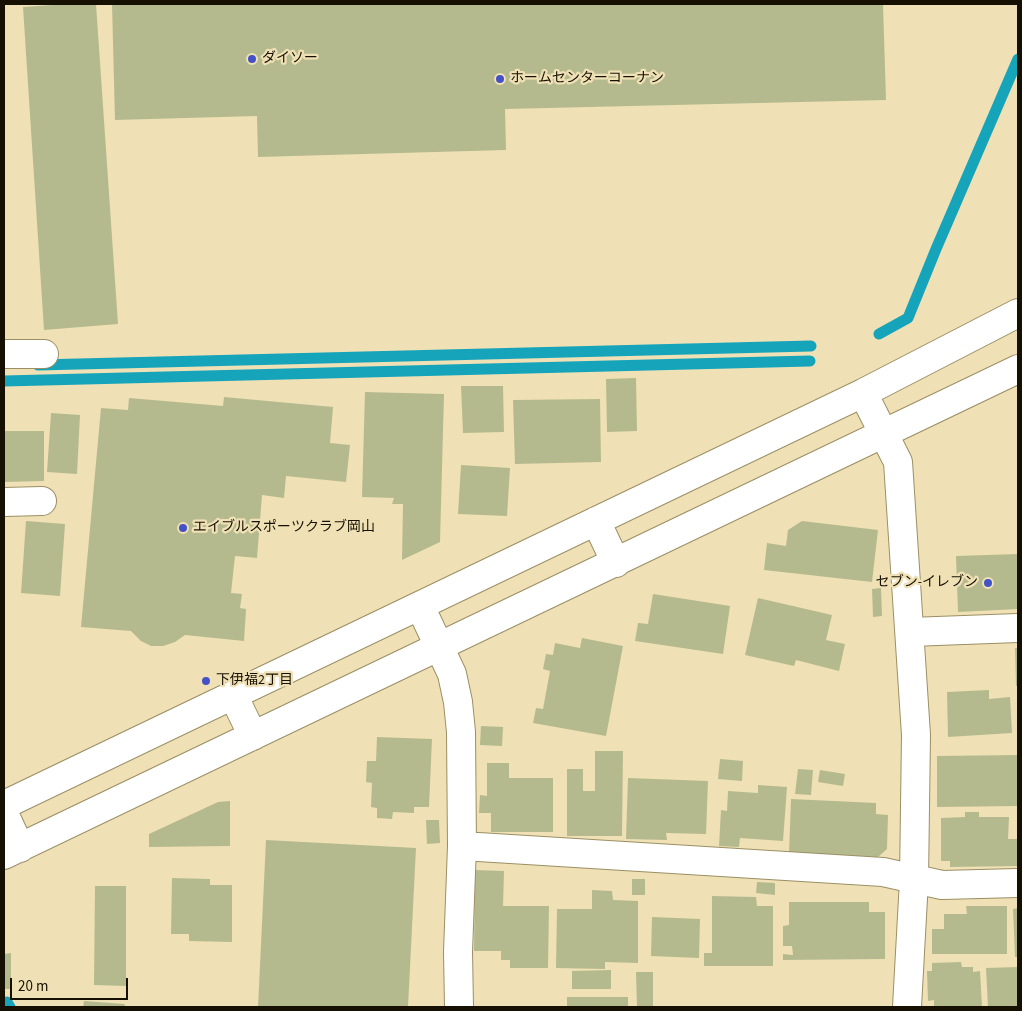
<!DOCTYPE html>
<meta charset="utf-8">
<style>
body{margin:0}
#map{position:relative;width:1022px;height:1011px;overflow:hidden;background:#efe1b5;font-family:"Source Sans 3",sans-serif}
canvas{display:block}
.frame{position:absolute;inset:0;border:5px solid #151002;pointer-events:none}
.scale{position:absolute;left:10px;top:978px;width:118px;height:22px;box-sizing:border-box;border:2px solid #151002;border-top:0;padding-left:6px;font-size:15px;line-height:18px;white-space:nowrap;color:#151002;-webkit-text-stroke:4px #efe1b5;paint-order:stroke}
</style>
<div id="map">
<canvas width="1022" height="1011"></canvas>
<div class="frame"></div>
<div class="scale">20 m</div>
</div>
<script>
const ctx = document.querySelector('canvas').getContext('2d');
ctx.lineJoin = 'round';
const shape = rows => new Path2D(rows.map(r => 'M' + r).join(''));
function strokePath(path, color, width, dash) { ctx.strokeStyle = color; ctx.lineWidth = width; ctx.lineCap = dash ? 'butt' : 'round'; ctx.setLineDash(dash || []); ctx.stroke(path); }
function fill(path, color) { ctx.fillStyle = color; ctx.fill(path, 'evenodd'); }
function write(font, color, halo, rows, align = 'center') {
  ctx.font = font + ' "Source Sans 3","Noto Sans JP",sans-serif'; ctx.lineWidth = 4.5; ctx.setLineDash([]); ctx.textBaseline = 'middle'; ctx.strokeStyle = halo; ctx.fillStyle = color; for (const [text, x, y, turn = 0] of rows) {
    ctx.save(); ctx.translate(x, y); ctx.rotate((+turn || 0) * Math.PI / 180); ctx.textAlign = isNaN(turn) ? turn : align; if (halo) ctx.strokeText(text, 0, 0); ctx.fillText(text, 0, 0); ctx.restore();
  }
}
const stream = shape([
 [879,334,908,318,936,249,1018,59],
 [38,365,811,346],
 [4,381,810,361],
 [4,1003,7,1002,10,1007]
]);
const building = shape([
 [67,4,96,4,118,324,44,330,23,7],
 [112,4,883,4,886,100,505,109,506,150,258,157,257,116,115,120],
 [636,378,637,431,607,432,606,379],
 [461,386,503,386,504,432,463,433],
 [365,392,444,394,440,542,402,560,403,504,392,504,394,498,362,497],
 [224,397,333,407,330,443,350,445,346,482,286,476,284,498,262,495,257,558,235,556,231,593,242,594,240,608,246,609,244,641,185,635,175,642,163,646,151,646,141,641,131,631,81,627,101,408,128,410,129,398,223,406],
 [600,399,601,462,515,464,513,400],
 [51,413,80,415,77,474,47,472],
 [4,431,44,431,44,481,4,482],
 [461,465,510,468,507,516,458,514],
 [26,521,65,524,60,596,21,593],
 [802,521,878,530,872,582,764,570,767,543,786,546,788,530],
 [1018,554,1018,609,958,612,956,556],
 [881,588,882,616,873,617,872,589],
 [653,594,730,606,723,654,635,641,638,623,648,624],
 [758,598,832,615,826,640,845,644,839,671,796,660,794,666,745,655],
 [582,638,623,646,606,736,533,723,536,708,543,709,550,671,543,669,546,654,553,655,555,643,580,648],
 [1015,648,1018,648,1018,686,1016,686],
 [989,690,989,699,1010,697,1012,733,948,737,947,692],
 [481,726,503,727,502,746,480,745],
 [377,737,432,739,429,807,414,807,414,813,393,812,392,819,377,818,377,808,371,807,372,783,366,782,367,761,376,761],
 [595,751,623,751,622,836,567,836,567,769,583,769,583,791,595,791],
 [1018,755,1018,806,937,807,937,756],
 [720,759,743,761,742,781,718,779],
 [487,763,509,763,509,778,553,778,553,832,491,832,491,813,479,813,480,795,487,796],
 [798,769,813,770,811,795,795,794],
 [820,770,845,774,843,786,818,782],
 [628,778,708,781,706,834,666,833,667,840,626,839],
 [758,785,787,787,783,841,740,838,739,847,719,846,721,810,727,811,728,791,758,793],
 [791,799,876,803,876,814,888,815,887,849,878,857,789,853],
 [230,801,230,846,149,847,149,834,218,802],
 [965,812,979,812,979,817,1009,817,1008,839,1018,839,1018,866,950,867,950,861,941,861,941,818,965,817],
 [426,820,439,820,440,843,427,844],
 [266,840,416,848,408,1007,258,1007],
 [475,870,504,871,503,906,549,906,548,968,510,968,510,960,501,960,501,951,474,951],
 [172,878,210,879,210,885,232,885,232,942,189,941,189,934,171,934],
 [632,879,645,879,645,895,632,895],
 [757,882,775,883,775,895,756,893],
 [95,886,126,886,126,986,94,985],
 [592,890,612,891,613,900,638,901,638,963,605,962,605,969,556,968,557,909,592,909],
 [712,896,756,897,757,906,773,906,773,966,704,966,704,953,712,953],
 [789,902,869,902,869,912,885,912,885,959,783,960,783,954,793,955,792,946,783,946,783,926,789,925],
 [966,906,1007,906,1007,954,932,954,932,929,944,929,944,914,967,914],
 [1018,908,1018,957,1015,957,1013,909],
 [652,917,700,919,699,958,651,956],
 [11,953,11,989,4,989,4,954],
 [961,962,962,967,973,967,973,972,980,971,982,1007,934,1007,934,1000,928,1001,927,971,932,971,932,963],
 [1018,967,1018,1007,988,1007,986,968],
 [611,970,611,989,572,989,572,971],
 [636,972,653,972,653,1007,637,1007],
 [567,997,628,997,628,1007,567,1007],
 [84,1001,125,1004,124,1007,83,1007]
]);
const minor = shape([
 [4,354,44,354],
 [863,393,898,462,916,735,914,880,907,1007],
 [4,502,42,501],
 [596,521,616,563],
 [420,606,452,674,458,702,461,732,462,846,458,952,459,1007],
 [910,632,1018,628],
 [233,695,253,736],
 [4,805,863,393,1018,313],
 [4,813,20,848],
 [462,846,883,872,942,885,1018,883],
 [4,855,1018,369]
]);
const markers = [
 [252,59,5,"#4552c7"],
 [500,79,5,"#4552c7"],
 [183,528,5,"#4552c7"],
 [988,583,5,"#4552c7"],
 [206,681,5,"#4552c7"]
];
const poiNames = [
 ["ダイソー",262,59],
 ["ホームセンターコーナン",510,79],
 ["エイブルスポーツクラブ岡山",193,528],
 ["セブン-イレブン",978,583,"right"],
 ["下伊福2丁目",216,681]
];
strokePath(stream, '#16a4bb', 11);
fill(building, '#b5ba8e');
strokePath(minor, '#9c8f65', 30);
strokePath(minor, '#fff', 28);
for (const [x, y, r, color] of markers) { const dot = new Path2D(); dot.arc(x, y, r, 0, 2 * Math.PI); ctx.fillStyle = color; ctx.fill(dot); strokePath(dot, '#efe1b5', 2); }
write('14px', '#151002', '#efe1b5', poiNames, 'left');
</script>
